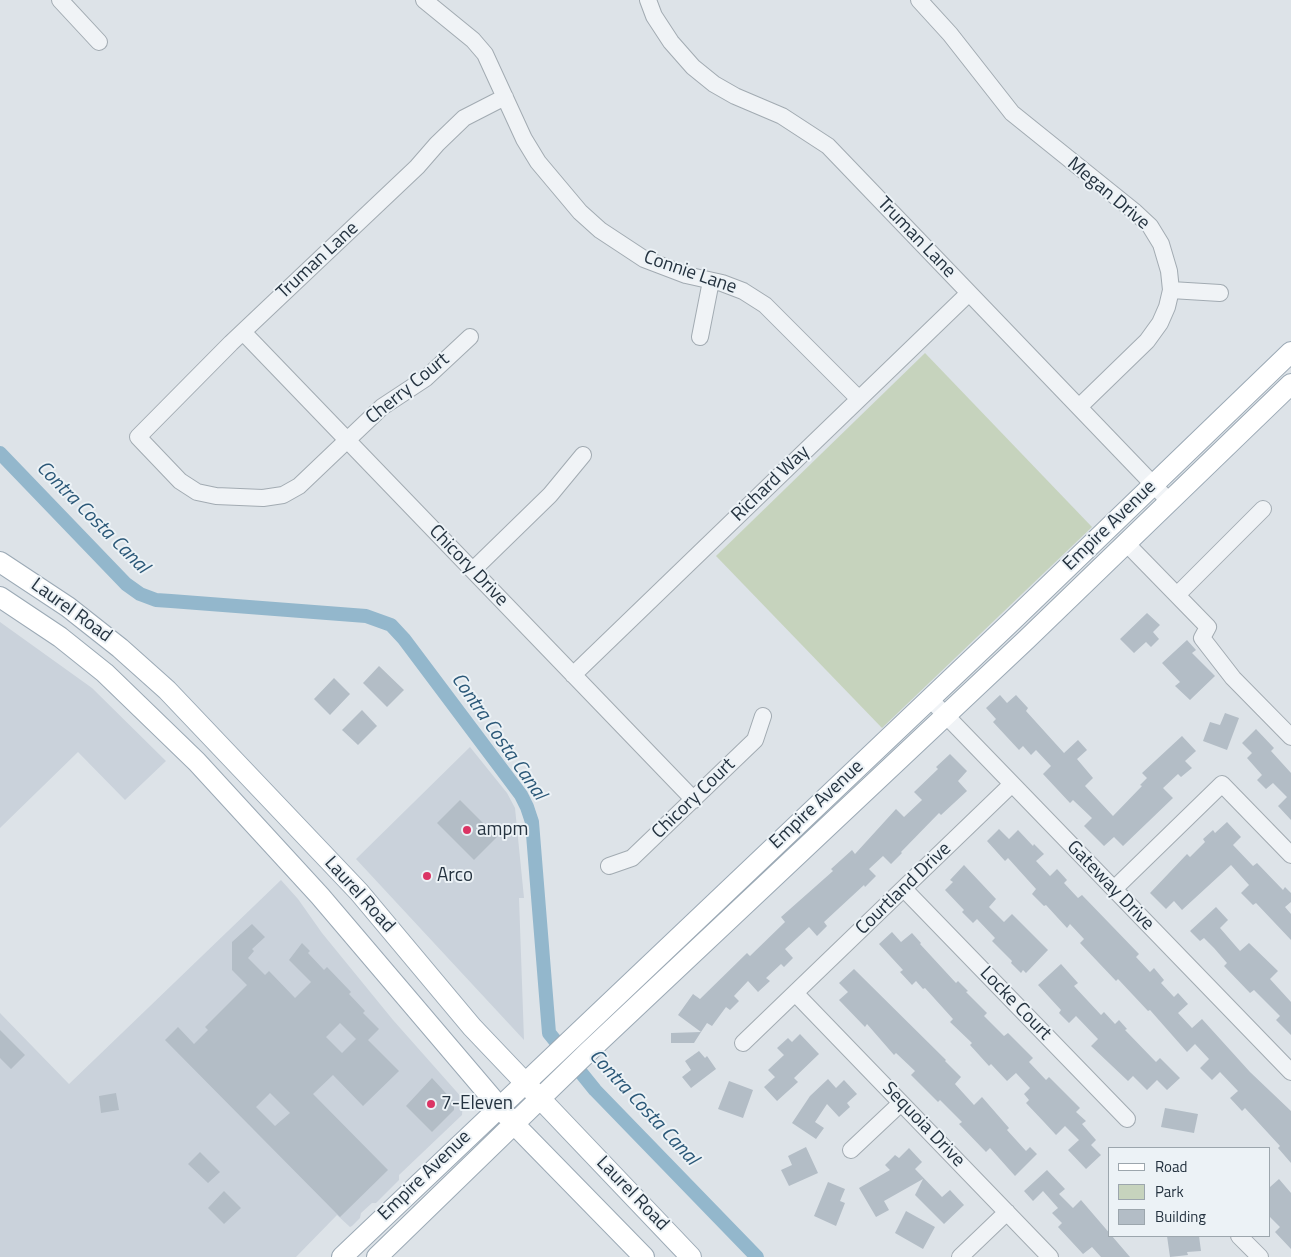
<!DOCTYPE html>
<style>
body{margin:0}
#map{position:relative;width:1291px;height:1257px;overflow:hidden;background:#dde3e8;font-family:"Titillium Web",sans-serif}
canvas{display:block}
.legend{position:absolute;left:1108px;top:1147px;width:162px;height:90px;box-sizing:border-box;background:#ecf2f6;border:1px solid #9ca6ad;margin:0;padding:6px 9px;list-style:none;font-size:15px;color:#253340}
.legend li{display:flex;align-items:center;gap:10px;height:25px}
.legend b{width:25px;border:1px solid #9ca6ad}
</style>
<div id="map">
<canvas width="1291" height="1257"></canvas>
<ul class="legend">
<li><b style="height:6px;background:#fff"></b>Road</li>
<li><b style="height:14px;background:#c6d3bd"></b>Park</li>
<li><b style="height:14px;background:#b3bdc6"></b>Building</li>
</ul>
</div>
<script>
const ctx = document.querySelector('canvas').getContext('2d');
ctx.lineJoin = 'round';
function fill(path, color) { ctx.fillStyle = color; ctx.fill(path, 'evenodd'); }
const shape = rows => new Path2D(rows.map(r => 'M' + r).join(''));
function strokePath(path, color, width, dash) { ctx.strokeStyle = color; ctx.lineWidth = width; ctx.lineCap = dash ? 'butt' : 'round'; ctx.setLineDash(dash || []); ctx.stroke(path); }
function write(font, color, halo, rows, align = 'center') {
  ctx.font = font + ' "Titillium Web",sans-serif'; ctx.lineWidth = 4; ctx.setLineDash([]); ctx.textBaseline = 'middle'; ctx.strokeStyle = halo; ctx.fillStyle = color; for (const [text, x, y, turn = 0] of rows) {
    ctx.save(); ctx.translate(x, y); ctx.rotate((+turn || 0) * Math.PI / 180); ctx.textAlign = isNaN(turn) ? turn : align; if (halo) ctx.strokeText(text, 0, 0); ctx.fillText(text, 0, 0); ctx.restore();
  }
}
const built = shape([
 [0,622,92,688,166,761,125,800,78,752,0,828],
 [470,747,507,793,515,808,524,898,519,898,524,1040,356,859],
 [281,880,298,899,322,933,393,1020,463,1099,462,1115,399,1175,399,1180,376,1203,372,1203,361,1213,360,1218,352,1226,350,1227,337,1215,296,1257,0,1257,0,1013,69,1084]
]);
const green = shape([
 [925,353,1092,527,882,728,716,556]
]);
const canal = shape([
 [0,453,126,584,140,594,156,600,171,601,366,616,391,625,404,639,521,795,527,807,532,822,549,1033,595,1090,757,1257]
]);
const building = shape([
 [1147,613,1160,625,1153,632,1159,639,1151,647,1146,642,1134,653,1120,639],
 [1187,640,1196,650,1192,653,1215,676,1190,700,1175,686,1180,682,1162,663],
 [379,666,404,690,387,707,363,683],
 [334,678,350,694,330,715,314,699],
 [1000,695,1007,703,1016,695,1028,708,1026,711,1064,753,1078,740,1087,750,1077,759,1093,778,1085,786,1113,816,1142,786,1140,785,1147,778,1142,773,1182,736,1196,751,1185,761,1192,768,1181,777,1178,774,1163,788,1173,798,1123,846,1114,837,1104,846,1084,826,1092,818,1073,800,1070,803,1043,774,1051,766,1036,750,1031,755,1023,746,1019,750,993,722,996,719,986,708],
 [362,710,377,726,358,745,342,730],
 [1225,713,1239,718,1227,750,1203,741,1210,722,1220,725],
 [1256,729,1274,748,1271,751,1291,773,1291,820,1278,806,1287,797,1273,783,1266,789,1257,780,1262,775,1247,758,1252,753,1242,743],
 [950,754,967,771,958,781,967,791,941,815,939,813,901,852,902,853,891,864,883,856,869,869,876,876,865,887,864,885,824,922,827,926,817,936,809,927,785,949,793,958,784,967,781,964,766,978,770,981,758,992,748,981,734,996,739,1001,730,1010,726,1007,712,1026,707,1023,701,1032,678,1015,693,994,700,999,747,953,750,956,785,922,781,917,833,871,831,869,852,850,855,854,896,809,904,817,922,800,914,792,938,769,936,767],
 [460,800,497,837,474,860,437,823],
 [1227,822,1241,837,1233,845,1253,866,1257,863,1283,890,1285,887,1291,893,1291,902,1285,907,1291,914,1291,940,1256,903,1253,905,1241,893,1249,885,1231,865,1182,910,1174,901,1166,909,1150,893,1187,854,1190,857,1205,842,1203,839,1213,830,1215,833],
 [999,829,1009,839,1018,830,1033,846,1034,844,1044,854,1036,861,1050,876,1057,869,1067,880,1064,883,1078,898,1082,895,1139,954,1136,957,1150,972,1154,968,1164,980,1161,983,1174,997,1178,993,1188,1004,1178,1013,1192,1028,1202,1019,1250,1072,1291,1111,1291,1163,1278,1148,1280,1146,1245,1108,1242,1111,1230,1098,1238,1091,1220,1072,1212,1080,1200,1068,1209,1059,1195,1044,1187,1052,1150,1010,1148,1011,1118,979,1116,981,1080,943,1084,939,1070,924,1067,928,1046,905,1044,906,1032,894,1036,889,1008,858,1005,861,987,841],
 [964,865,996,899,989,907,1004,922,1012,914,1048,950,1026,973,1023,970,1021,973,1011,963,1012,961,992,941,995,938,977,919,973,923,962,912,964,910,945,890,953,882,950,880],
 [1216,907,1228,920,1220,928,1240,951,1249,943,1278,971,1270,979,1291,1002,1291,1035,1276,1020,1280,1016,1254,990,1250,993,1224,966,1227,963,1214,948,1204,938,1200,941,1190,931],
 [252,924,265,937,252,949,254,951,248,958,265,975,269,971,295,998,311,982,289,960,302,943,310,951,308,953,324,970,327,967,351,992,349,994,365,1011,363,1013,379,1029,368,1040,399,1071,363,1106,333,1075,313,1094,388,1170,340,1217,165,1040,178,1027,194,1044,208,1030,205,1027,247,985,232,970,232,942],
 [340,1023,356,1039,342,1053,326,1037],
 [270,1093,290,1113,275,1126,256,1107],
 [892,932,901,942,912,933,921,943,920,944,956,983,958,981,968,991,966,992,987,1013,984,1016,1004,1036,1008,1033,1033,1058,1029,1062,1046,1080,1049,1077,1080,1108,1076,1112,1086,1121,1082,1124,1096,1140,1091,1145,1101,1155,1086,1169,1068,1150,1079,1140,1065,1126,1056,1135,1044,1122,1026,1103,1029,1100,1024,1094,1030,1088,1016,1073,1007,1081,991,1064,989,1066,970,1045,972,1043,950,1022,953,1019,925,988,923,989,916,981,912,985,900,972,903,970,879,944],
 [1061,964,1078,983,1074,986,1101,1015,1104,1012,1115,1024,1119,1020,1127,1029,1125,1030,1156,1062,1160,1058,1180,1078,1167,1090,1157,1080,1147,1090,1133,1076,1128,1081,1091,1046,1098,1039,1076,1016,1069,1023,1059,1013,1061,1010,1038,985],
 [854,969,946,1060,945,1061,961,1077,955,1084,974,1105,982,1097,1009,1128,1007,1130,1026,1151,1030,1147,1037,1154,1015,1176,990,1148,986,1152,959,1124,962,1122,940,1100,938,1102,911,1075,915,1071,896,1053,894,1055,867,1024,865,1027,839,1000,848,992,839,983],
 [0,1030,25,1055,11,1069,0,1058],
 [701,1032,694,1043,671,1043,671,1033],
 [800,1034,819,1054,794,1078,798,1082,777,1101,764,1087,775,1077,768,1070,784,1055,777,1048,788,1038,792,1042],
 [699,1051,705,1058,707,1056,716,1069,691,1088,682,1077,691,1070,685,1061],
 [432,1078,454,1102,454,1110,432,1132,406,1106],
 [828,1079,836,1088,844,1080,857,1094,847,1103,850,1107,839,1117,827,1104,815,1122,824,1128,816,1139,792,1123,810,1096],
 [729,1081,753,1090,743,1118,718,1109],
 [116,1093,119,1110,101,1113,99,1096],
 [1165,1108,1198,1114,1194,1133,1161,1127],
 [806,1147,818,1173,789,1186,781,1170,792,1165,788,1156],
 [909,1148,922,1162,915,1169,942,1197,950,1190,964,1205,944,1224,915,1195,923,1179,884,1201,889,1210,876,1217,859,1188,890,1170,885,1165,895,1155,899,1158],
 [200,1152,220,1172,208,1183,188,1164],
 [1047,1170,1065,1189,1059,1194,1073,1208,1081,1200,1130,1257,1101,1257,1092,1247,1083,1254,1058,1227,1062,1223,1052,1213,1058,1208,1043,1191,1033,1201,1024,1191],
 [1279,1179,1291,1193,1291,1249,1275,1232,1280,1227,1270,1217,1270,1187],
 [828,1182,845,1189,840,1201,845,1203,836,1226,814,1216],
 [224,1191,241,1208,224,1224,208,1208],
 [906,1211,935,1227,923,1249,895,1233],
 [1167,1236,1199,1236,1201,1251,1187,1252,1188,1255,1170,1257]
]);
const minor = shape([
 [60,0,99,42],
 [424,0,473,40,485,54,524,139,538,162,580,212,600,230,644,259,686,275,722,283,743,291,765,305,859,399],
 [648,0,654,16,671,42,693,67,714,84,735,96,782,116,828,146,1169,501],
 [919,0,950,34,1012,113,1135,212,1150,226,1161,244,1169,271,1171,290,1167,307,1160,323,1147,341,1079,407],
 [1171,290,1220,293],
 [243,332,694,800],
 [470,337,426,378,382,407,299,486,283,495,263,498,216,496,197,492,180,481,138,437,231,343,417,167,437,144,464,118,505,97],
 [700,337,711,281],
 [1126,543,1208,627,1202,638,1233,678,1291,737],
 [473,570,550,495,583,455],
 [1177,595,1263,509],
 [573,675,969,293],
 [930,699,1291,1072],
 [609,866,632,858,755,740,763,716],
 [904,889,1127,1119],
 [1114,889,1222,784,1291,855],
 [796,994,1050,1257],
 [743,1043,1012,784],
 [851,1150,901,1103],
 [1239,1236,1260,1257],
 [960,1257,1007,1212]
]);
const major = shape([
 [0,562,68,607,120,648,167,690,359,892,472,1027,691,1257],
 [0,597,60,637,105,673,197,762,320,896,514,1124,644,1257],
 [342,1257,1012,621,1291,352],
 [377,1257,588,1052,1027,639,1291,384]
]);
const markers = [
 [467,830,5,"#db3464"],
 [427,876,5,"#db3464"],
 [431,1104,5,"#db3464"]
];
const streetNames = [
 ["Megan Drive",1108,194,40],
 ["Truman Lane",916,238,46],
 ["Truman Lane",318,261,-43],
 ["Connie Lane",690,273,19],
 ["Cherry Court",408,389,-39],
 ["Richard Way",771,484,-44],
 ["Empire Avenue",1110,526,-44],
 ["Chicory Drive",468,566,46],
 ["Laurel Road",71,611,36],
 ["Chicory Court",694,799,-44],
 ["Empire Avenue",817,805,-43],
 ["Gateway Drive",1110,886,46],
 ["Courtland Drive",904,889,-44],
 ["Laurel Road",359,895,48],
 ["Locke Court",1015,1004,46],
 ["Sequoia Drive",923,1125,46],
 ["Empire Avenue",425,1176,-44],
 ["Laurel Road",632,1194,46]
];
const poiNames = [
 ["ampm",477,830],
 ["Arco",437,876],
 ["7-Eleven",441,1104]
];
const waterNames = [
 ["Contra Costa Canal",92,518,45],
 ["Contra Costa Canal",498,737,55],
 ["Contra Costa Canal",643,1108,47]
];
fill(built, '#cad2db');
fill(green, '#c6d3bd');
strokePath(canal, '#93b7cc', 14);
fill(building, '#b3bdc6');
strokePath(minor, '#a2abb2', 18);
strokePath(major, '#9ba9b5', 22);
strokePath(minor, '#f0f3f6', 16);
strokePath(major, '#fff', 20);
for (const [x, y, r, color] of markers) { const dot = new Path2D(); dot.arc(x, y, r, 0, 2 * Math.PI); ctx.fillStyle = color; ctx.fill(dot); strokePath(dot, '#ecf2f6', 2); }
write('19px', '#253340', '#ecf2f6', streetNames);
write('19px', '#253340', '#ecf2f6', poiNames, 'left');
write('italic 20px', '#2b5878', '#ecf2f6', waterNames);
</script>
